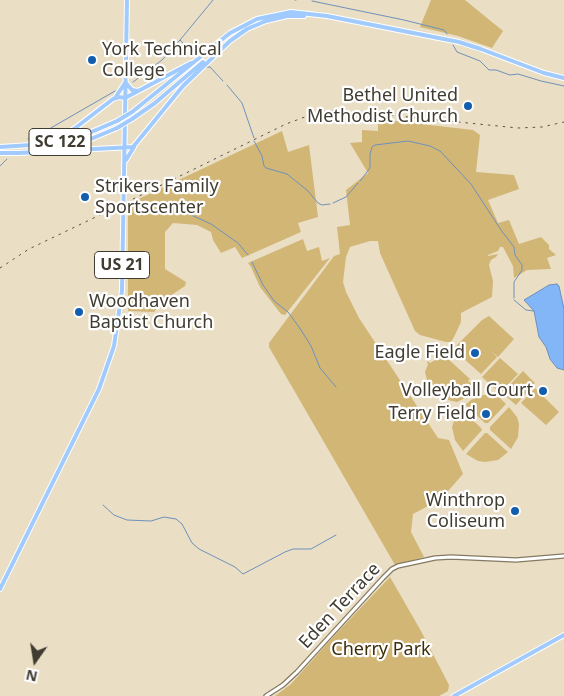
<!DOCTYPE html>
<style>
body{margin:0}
#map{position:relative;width:564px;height:696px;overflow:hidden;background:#eadec4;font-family:"Noto Sans",sans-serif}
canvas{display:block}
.north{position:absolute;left:10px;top:636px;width:50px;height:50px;-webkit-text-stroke:4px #fff;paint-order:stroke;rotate:193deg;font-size:14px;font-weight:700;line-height:20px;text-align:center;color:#403c31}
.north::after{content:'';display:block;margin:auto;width:18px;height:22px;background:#403c31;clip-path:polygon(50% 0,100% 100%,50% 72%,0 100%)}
</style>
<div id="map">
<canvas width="564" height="696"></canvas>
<div class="north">N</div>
</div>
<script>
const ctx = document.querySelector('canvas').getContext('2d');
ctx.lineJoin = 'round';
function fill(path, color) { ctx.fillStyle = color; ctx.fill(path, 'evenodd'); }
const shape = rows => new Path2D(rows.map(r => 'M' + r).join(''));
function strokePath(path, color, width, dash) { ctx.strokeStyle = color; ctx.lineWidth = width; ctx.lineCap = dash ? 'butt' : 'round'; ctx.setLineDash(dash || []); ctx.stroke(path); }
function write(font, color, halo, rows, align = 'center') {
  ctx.font = font + ' "Noto Sans",sans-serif'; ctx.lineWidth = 4.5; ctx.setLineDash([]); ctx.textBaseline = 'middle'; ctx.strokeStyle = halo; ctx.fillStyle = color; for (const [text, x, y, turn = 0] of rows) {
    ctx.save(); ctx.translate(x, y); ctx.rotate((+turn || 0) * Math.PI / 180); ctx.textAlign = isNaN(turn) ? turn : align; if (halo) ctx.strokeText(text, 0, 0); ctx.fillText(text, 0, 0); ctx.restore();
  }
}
const green = shape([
 [431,0,465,0,503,31,492,48,458,36,420,27],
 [378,119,473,130,480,135,476,172,514,175,519,189,488,200,498,223,509,220,519,244,541,237,549,245,549,249,556,255,547,258,551,269,527,270,514,278,513,266,503,247,500,247,498,251,488,255,488,256,498,254,496,257,491,260,489,265,493,281,492,297,461,313,461,322,454,337,451,342,446,342,420,335,415,331,380,253,378,241,370,241,350,247,346,257,343,282,346,292,359,318,438,438,449,440,463,474,441,499,413,514,411,532,424,557,395,565,269,347,269,343,334,256,340,254,337,227,350,225,346,190,368,173,350,143,362,142,362,130,378,131],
 [282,131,288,152,309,145,318,217,298,223,301,232,242,258,235,247,221,253,213,240,211,232,197,225,173,223,165,232,165,269,186,282,185,286,164,300,154,312,128,311,128,204],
 [303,239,307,251,319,247,322,261,330,258,285,315,281,314,260,287,251,267,248,263],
 [489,316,514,339,498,357,491,351,497,357,481,374,453,349,482,320],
 [441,355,445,359,447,358,470,379,468,381,473,385,469,389,466,397,467,400,465,398,457,402,448,400,427,380,425,372,428,364,427,362,428,361,430,363,437,359],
 [500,358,518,374,500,393,482,377],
 [523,371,535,383,516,405,502,393],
 [535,388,559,412,546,425,521,403],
 [483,395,492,395,500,398,506,404,488,423,485,423,465,405,471,400],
 [509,407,517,417,519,424,518,437,511,449,490,430,490,427],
 [461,409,481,428,482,430,463,451,455,440,452,427,456,415],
 [485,433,487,433,508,452,498,460,485,462,478,461,466,454],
 [390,577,421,631,449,685,448,691,439,696,275,696,291,684,334,636]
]);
const water = shape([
 [557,284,559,286,564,309,564,370,557,368,550,359,546,347,539,337,534,311,524,300,549,285,557,284]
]);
const stream = shape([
 [295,0,296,0],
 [312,1,404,20,444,30,447,34],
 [180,40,213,0],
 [453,45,457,52,480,61,489,70,496,70,510,75,518,74,541,81,564,86],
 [206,67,210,67,223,81],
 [133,82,162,60,180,40,196,56],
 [227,85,242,103,254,138],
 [28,139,30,140,115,91],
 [254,141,262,156,264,166,266,168,287,174,308,191,318,203,322,205,330,204],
 [0,166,7,159],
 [360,181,370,168,370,154,372,147,375,145,408,141,430,146,440,151,471,184,501,230,514,247,515,255,522,265,522,270,514,282,514,298],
 [333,203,346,197,358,183],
 [170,212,189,214,211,224,238,243,248,255],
 [252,262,263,285,274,301,288,312,299,327,311,346,320,368,336,387],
 [514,300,526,310,534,311],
 [103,505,114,515,127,520,151,521,164,517,176,519,182,524,192,543,199,549,235,567,243,574,285,552,293,549,311,549,336,535]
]);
const secondary = shape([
 [266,696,283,685,297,672,383,578,392,569,398,566,435,558,451,557,516,560,564,556]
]);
const primary = shape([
 [230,41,247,29,266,21,287,16,304,16],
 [126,83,132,90,138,91],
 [115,98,125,83],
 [132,112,230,33,257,19,291,12,327,16,459,42,481,49,544,73,564,78],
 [132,119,155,103,203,62],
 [0,147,31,145,57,138,74,129,113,99,119,97,125,98,191,63],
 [36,147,61,142,82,136,117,121],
 [47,151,86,141,117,128],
 [0,153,20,153],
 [18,153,133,147,183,86,231,40],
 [126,160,134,147],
 [0,589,99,389,114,346,122,291,127,0],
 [454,696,564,635]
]);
const rail = shape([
 [0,268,29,249,127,202,286,124,313,114,331,111,358,112,518,128,542,127,564,122]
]);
const primaryBridge = shape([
 [117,121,132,112],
 [117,128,132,119]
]);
const markers = [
 [92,60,5,"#125dac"],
 [468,106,5,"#125dac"],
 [85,197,5,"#125dac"],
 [79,312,5,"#125dac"],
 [475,353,5,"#125dac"],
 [543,391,5,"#125dac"],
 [486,414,5,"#125dac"],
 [515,511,5,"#125dac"]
];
const shields = [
 [60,142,62],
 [122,265,55]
];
const shieldNames = [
 ["SC 122",60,142],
 ["US 21",122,265]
];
const poiNames = [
 ["York Technical",102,50,"left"],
 ["College",102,71,"left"],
 ["Bethel United",458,96],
 ["Methodist Church",458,117],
 ["Strikers Family",95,187,"left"],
 ["Sportscenter",95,208,"left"],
 ["Woodhaven",89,302,"left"],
 ["Baptist Church",89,323,"left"],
 ["Eagle Field",465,353],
 ["Volleyball Court",533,391],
 ["Terry Field",476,414],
 ["Winthrop",505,501],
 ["Coliseum",505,522]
];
const streetNames = [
 ["Eden Terrace",340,606,-47]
];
const parkNames = [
 ["Cherry Park",381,650]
];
fill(green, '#d2b676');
fill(water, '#82b6f6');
strokePath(water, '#6e91bb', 1);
strokePath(stream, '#6e91bb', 1);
strokePath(secondary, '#847a62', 5.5);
strokePath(primary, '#fff', 6);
strokePath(secondary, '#fff', 3);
strokePath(primary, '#a1cbfe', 4);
strokePath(rail, '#5a5447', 1, [2.5, 5]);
strokePath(primaryBridge, '#fff', 6, []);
strokePath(primaryBridge, '#a1cbfe', 4);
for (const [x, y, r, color] of markers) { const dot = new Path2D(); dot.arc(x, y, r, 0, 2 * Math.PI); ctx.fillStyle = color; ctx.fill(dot); strokePath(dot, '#fff', 2); }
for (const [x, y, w] of shields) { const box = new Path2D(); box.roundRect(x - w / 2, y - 13.5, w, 27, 4); ctx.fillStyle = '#fff'; ctx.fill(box); strokePath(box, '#403c31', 1); }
write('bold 16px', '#403c31', null, shieldNames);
write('18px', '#403c31', '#fff', poiNames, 'right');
write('18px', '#403c31', '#fff', streetNames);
write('18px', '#3c2e09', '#fff', parkNames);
</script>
